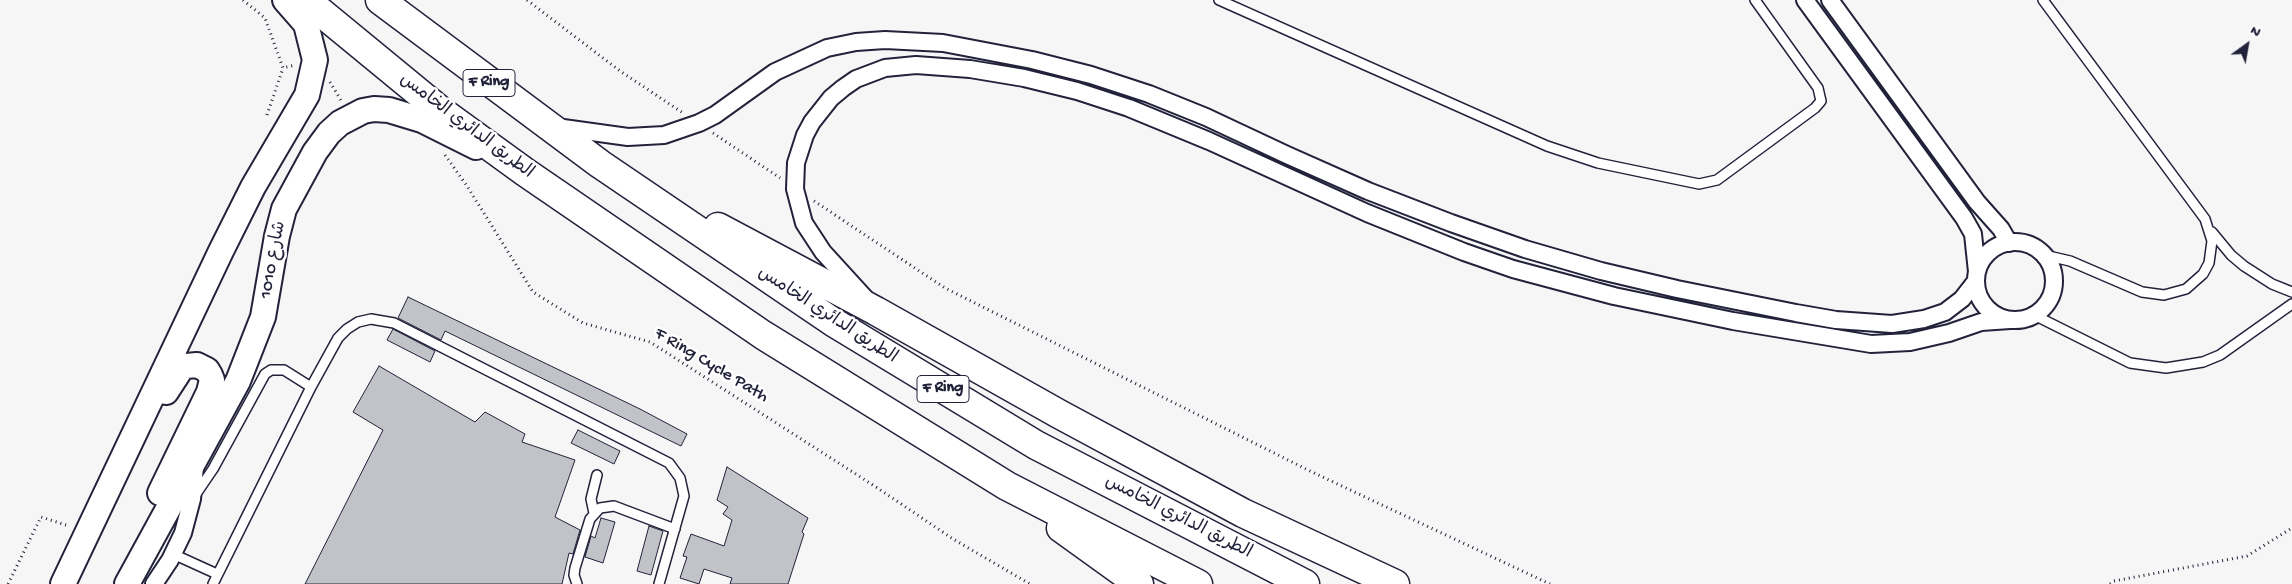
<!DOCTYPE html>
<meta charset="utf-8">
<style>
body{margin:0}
#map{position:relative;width:2292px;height:584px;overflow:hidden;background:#f6f6f7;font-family:"Gochi Hand",sans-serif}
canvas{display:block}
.north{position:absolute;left:2222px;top:20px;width:50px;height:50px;-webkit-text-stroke:4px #fff;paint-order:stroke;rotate:32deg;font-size:14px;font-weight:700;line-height:20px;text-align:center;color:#22223b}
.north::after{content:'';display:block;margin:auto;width:18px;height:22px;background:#22223b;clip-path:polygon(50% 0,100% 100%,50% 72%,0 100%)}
</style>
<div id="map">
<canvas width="2292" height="584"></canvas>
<div class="north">N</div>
</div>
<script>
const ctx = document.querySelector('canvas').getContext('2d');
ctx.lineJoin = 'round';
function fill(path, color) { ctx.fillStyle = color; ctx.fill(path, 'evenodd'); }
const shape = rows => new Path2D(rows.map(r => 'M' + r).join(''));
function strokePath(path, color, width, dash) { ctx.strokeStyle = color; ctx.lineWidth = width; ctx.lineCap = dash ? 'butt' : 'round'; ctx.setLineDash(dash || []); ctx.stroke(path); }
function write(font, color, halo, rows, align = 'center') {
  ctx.font = font + ' "Gochi Hand","Playpen Sans Arabic",sans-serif'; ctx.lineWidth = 5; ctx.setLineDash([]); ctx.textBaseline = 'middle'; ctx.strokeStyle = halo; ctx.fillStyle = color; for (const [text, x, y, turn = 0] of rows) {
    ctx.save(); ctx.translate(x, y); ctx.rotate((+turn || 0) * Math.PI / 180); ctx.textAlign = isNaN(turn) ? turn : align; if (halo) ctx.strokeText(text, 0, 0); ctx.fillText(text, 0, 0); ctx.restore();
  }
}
const building = shape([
 [408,297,640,409,687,434,681,446,445,331,441,340,398,318,408,297],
 [393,329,435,351,430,362,387,340,393,329],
 [379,366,475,422,485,412,525,434,522,442,575,460,555,517,580,530,573,554,569,553,562,584,305,584,383,430,353,412,379,366],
 [578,430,620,451,614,464,571,443,578,430],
 [727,467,808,518,802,532,804,534,788,584,730,584,732,578,704,569,699,584,680,578,687,557,683,556,691,534,724,546,732,520,723,514,728,507,717,500,727,467],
 [601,518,615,522,603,563,585,557,591,536,595,538,601,518],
 [649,526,663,531,651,575,637,571,649,526]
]);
const path = shape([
 [243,0,265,18,283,68,295,65],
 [527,0,620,71,683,113],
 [330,82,342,102],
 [267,115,283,68],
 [713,133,780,178],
 [445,155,467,186,533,292,583,323,650,342,876,487,953,539,1030,584],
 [814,201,945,288,1312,472,1550,584],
 [8,584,41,517,69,526],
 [2110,584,2114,581,2247,556,2292,528]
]);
const lane = shape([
 [1219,0,1547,146,1598,163,1699,184,1717,180,1815,108,1821,101,1818,88,1755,0],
 [2043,0,2205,219,2212,241,2209,263,2203,274,2186,289,2164,295,2142,292,2070,261,2044,255],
 [2212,232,2231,255,2244,266,2272,284,2292,292],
 [2034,315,2130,363,2166,368,2203,362,2220,355,2292,304],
 [194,497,213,469,265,374,271,370,284,370,311,387],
 [594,513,591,499,597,475],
 [173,554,217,574],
 [213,584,311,387,338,338,347,329,358,322,371,319,394,323,669,463,680,478,684,496,659,584],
 [577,584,574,575,575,568,590,519,600,508,614,506,675,529]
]);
const street = shape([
 [1805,0,1964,218,1973,234,1977,272],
 [1830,0,1977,202,2001,229,2009,243],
 [556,127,628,137,664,135,699,123,715,115,775,72,827,48,856,42,885,40,943,43,1032,60,1091,75,1149,94,1206,117,1287,155,1368,191,1451,223,1525,249,1601,271,1677,289,1796,313,1836,320,1892,324,1924,319,1945,312,1962,299,1976,281],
 '1976 281a39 39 0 1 1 78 0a39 39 0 1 1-78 0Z',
 [865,298,823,252,804,223,795,189,796,163,805,135,812,122,831,98,843,88,856,79,885,68,916,65,970,69,1024,78,1077,91,1129,108,1209,141,1367,213,1464,252,1513,269,1614,296,1733,321,1871,344,1910,342,1949,333,1981,322,2010,320],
 [154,584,170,560,183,533,192,499,195,466]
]);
const secondary = shape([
 [160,493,209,392,212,380,210,375,207,370,197,365,186,366,181,369,166,392],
 [63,584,221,251,253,187,307,95,315,60,306,24,285,0],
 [127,584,238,381,263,317,277,236,284,209,315,152,329,133,340,123,363,111,374,109,389,110,422,120,476,147]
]);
const highway = shape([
 [306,0,441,111,525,172,763,335,1007,486,1198,584],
 [380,0,600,164,833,322,1036,445,1305,584],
 [718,227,876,311,1059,414,1243,513,1395,584],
 [1061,528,1139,584]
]);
const shields = [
 [489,83,52],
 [943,389,52]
];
const shieldNames = [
 ["F Ring",489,83],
 ["F Ring",943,389]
];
const streetNames = [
 ["الطريق الدائري الخامس",466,127,37],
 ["شارع 1010",274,260,-79],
 ["الطريق الدائري الخامس",827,316,33],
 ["F Ring Cycle Path",711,366,31],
 ["الطريق الدائري الخامس",1178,518,27]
];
fill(building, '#c2c2c9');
strokePath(building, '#22223b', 1);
strokePath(lane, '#22223b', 12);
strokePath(street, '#22223b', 20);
strokePath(secondary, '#22223b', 28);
strokePath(highway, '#22223b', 31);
strokePath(path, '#22223b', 3, [1, 4]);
strokePath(lane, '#fff', 9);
strokePath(street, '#fff', 16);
strokePath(secondary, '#fff', 24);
strokePath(highway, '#fff', 28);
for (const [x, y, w] of shields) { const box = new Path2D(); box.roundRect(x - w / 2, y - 13.5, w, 27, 4); ctx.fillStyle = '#fff'; ctx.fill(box); strokePath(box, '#22223b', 1); }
write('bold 16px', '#22223b', null, shieldNames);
write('18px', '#22223b', '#fff', streetNames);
</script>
